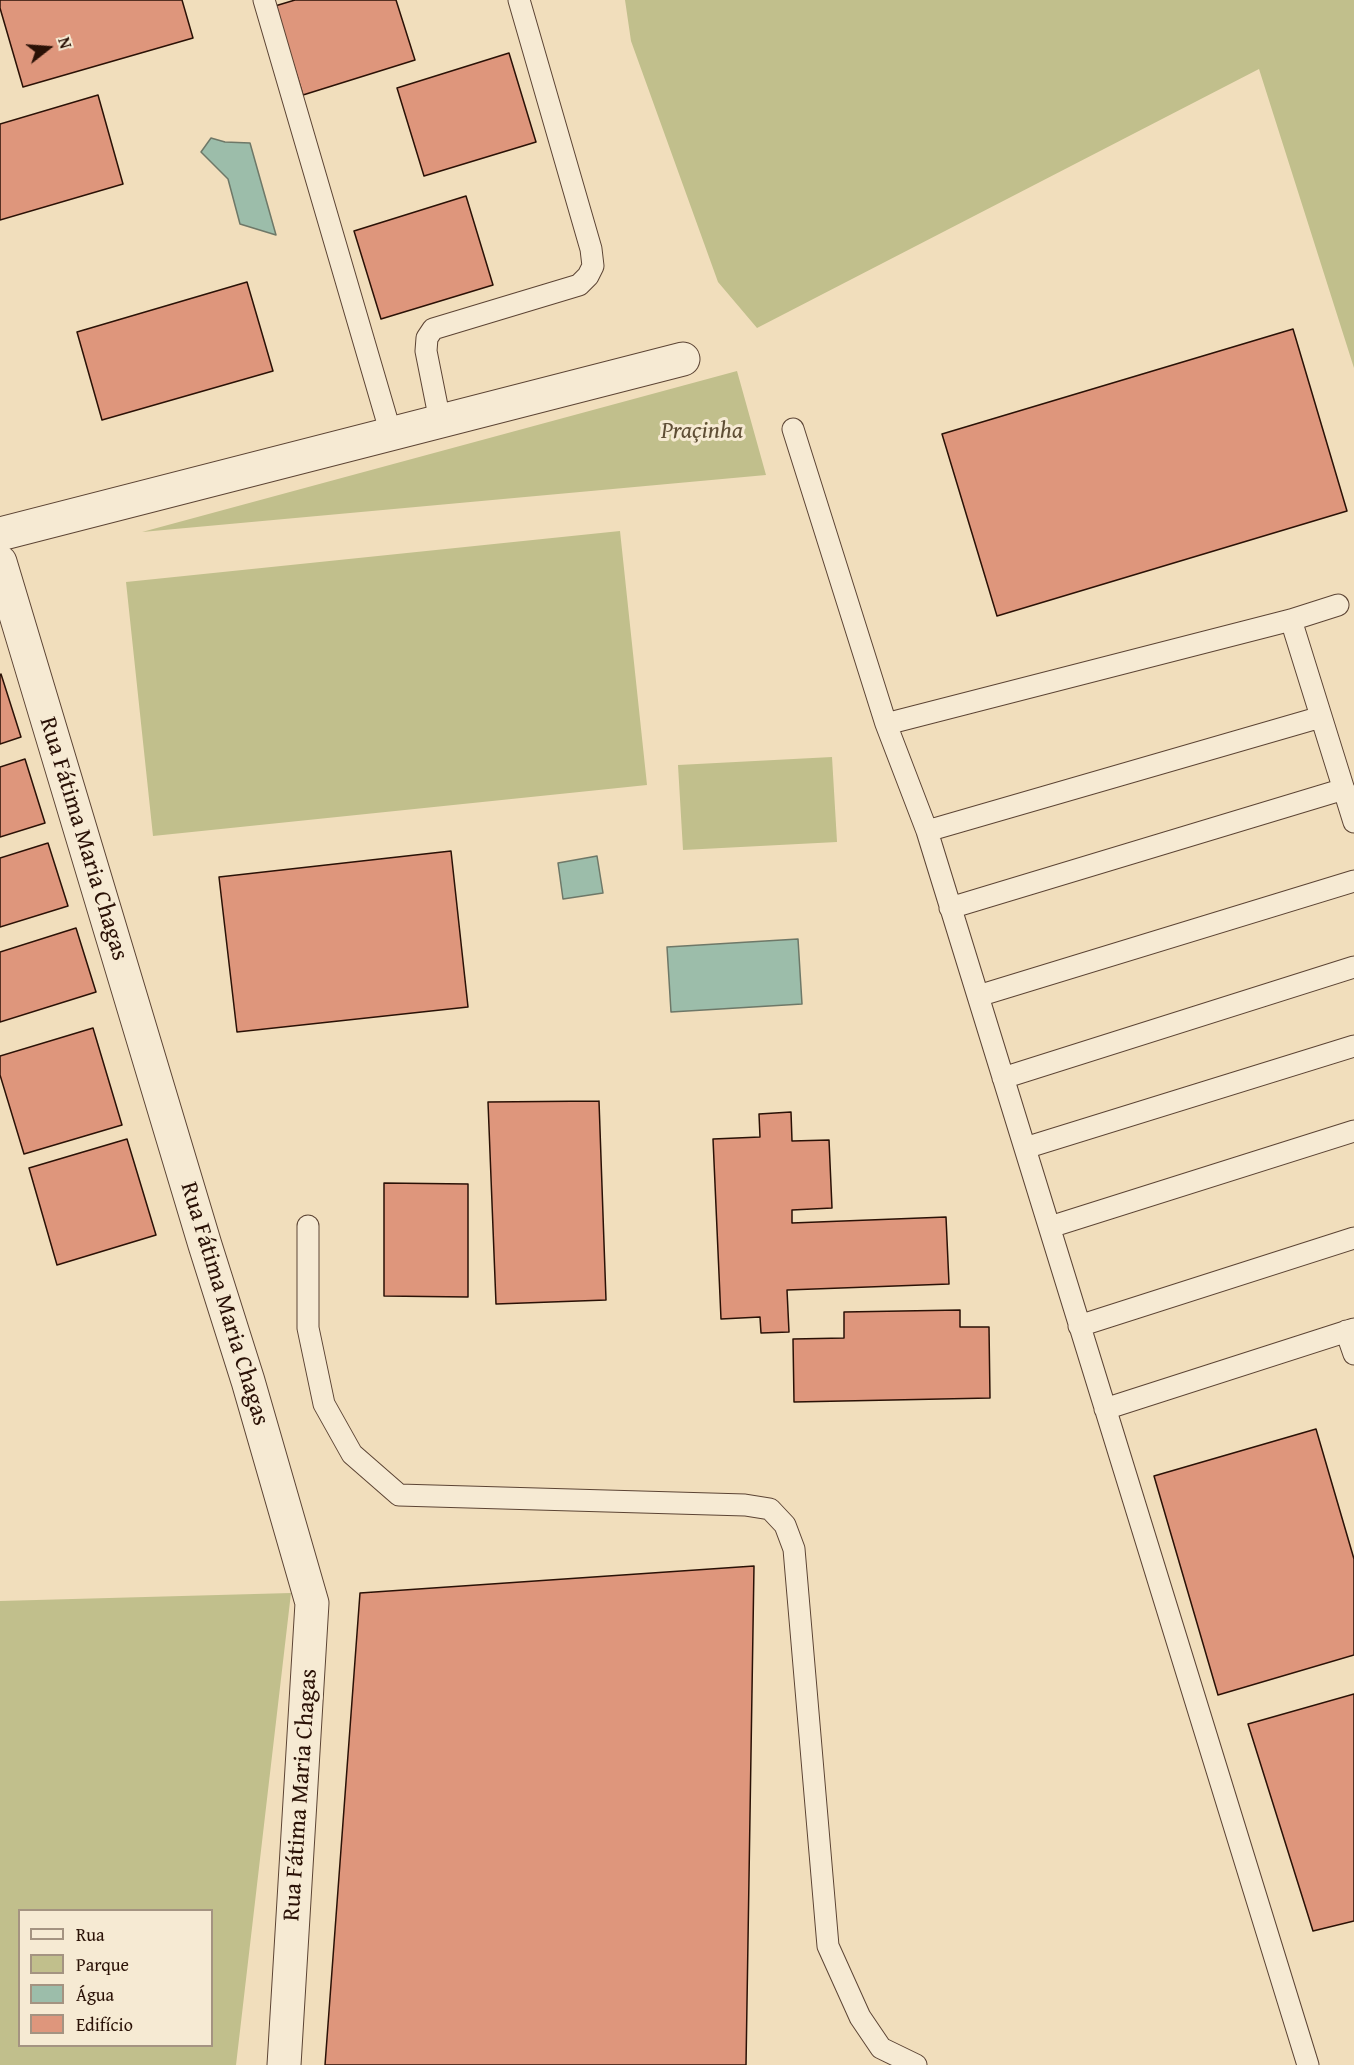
<!DOCTYPE html>
<meta charset="utf-8">
<style>
body{margin:0}
#map{position:relative;width:1354px;height:2065px;overflow:hidden;background:#f1debc;font-family:"Gentium Book Plus",serif}
canvas{display:block}
.legend{position:absolute;left:18px;top:1909px;width:195px;height:138px;box-sizing:border-box;background:#f6ead3;border:2px solid #a49381;margin:0;padding:8px 10px;list-style:none;font-size:18px;color:#2a1106}
.legend li{display:flex;align-items:center;gap:12px;height:30px}
.legend b{width:30px;border:2px solid #a49381}
.north{position:absolute;left:18px;top:18px;width:60px;height:60px;-webkit-text-stroke:4px #f6ead3;paint-order:stroke;rotate:73deg;font-size:16px;font-weight:700;line-height:24px;text-align:center;color:#2a1106}
.north::after{content:'';display:block;margin:auto;width:21px;height:27px;background:#2a1106;clip-path:polygon(50% 0,100% 100%,50% 72%,0 100%)}
</style>
<div id="map">
<canvas width="1354" height="2065"></canvas>
<ul class="legend">
<li><b style="height:8px;background:#f6ead3"></b>Rua</li>
<li><b style="height:16px;background:#c1bf8c"></b>Parque</li>
<li><b style="height:16px;background:#9cbdaa"></b>Água</li>
<li><b style="height:16px;background:#de967c"></b>Edifício</li>
</ul>
<div class="north">N</div>
</div>
<script>
const ctx = document.querySelector('canvas').getContext('2d');
ctx.lineJoin = 'round';
function fill(path, color) { ctx.fillStyle = color; ctx.fill(path, 'evenodd'); }
const shape = rows => new Path2D(rows.map(r => 'M' + r).join(''));
function strokePath(path, color, width, dash) { ctx.strokeStyle = color; ctx.lineWidth = width; ctx.lineCap = dash ? 'butt' : 'round'; ctx.setLineDash(dash || []); ctx.stroke(path); }
function write(font, color, halo, rows, align = 'center') {
  ctx.font = font + ' "Gentium Book Plus",serif'; ctx.lineWidth = 6; ctx.setLineDash([]); ctx.textBaseline = 'middle'; ctx.strokeStyle = halo; ctx.fillStyle = color; for (const [text, x, y, turn = 0] of rows) {
    ctx.save(); ctx.translate(x, y); ctx.rotate((+turn || 0) * Math.PI / 180); ctx.textAlign = isNaN(turn) ? turn : align; if (halo) ctx.strokeText(text, 0, 0); ctx.fillText(text, 0, 0); ctx.restore();
  }
}
const green = shape([
 [625,0,1354,0,1354,368,1259,69,757,328,718,282,631,41],
 [737,371,766,475,142,532],
 [620,531,647,785,153,836,126,582],
 [832,757,837,842,683,850,678,765],
 [291,1593,236,2065,0,2065,0,1601],
 [20,1910,212,1910,212,2046,20,2046]
]);
const water = shape([
 [211,138,225,142,250,143,276,235,240,224,228,179,201,152,211,138],
 [597,856,603,893,563,899,558,863,597,856],
 [798,939,802,1004,671,1012,667,947,798,939]
]);
const building = shape([
 [0,0,182,0,193,38,23,87,0,8,0,0],
 [295,0,396,0,415,60,303,95,275,6,295,0],
 [509,53,536,142,424,176,397,88,509,53],
 [98,95,123,184,0,220,0,124,98,95],
 [466,196,493,285,381,319,354,231,466,196],
 [247,282,273,371,102,420,77,332,247,282],
 [1293,329,1347,511,997,616,942,434,1293,329],
 [1,674,21,737,0,744,0,675,1,674],
 [25,759,45,823,0,837,0,767,25,759],
 [48,843,68,906,0,927,0,858,48,843],
 [451,851,468,1007,237,1032,219,877,451,851],
 [76,928,96,992,0,1022,0,952,76,928],
 [93,1028,122,1125,24,1154,0,1075,0,1056,93,1028],
 [599,1101,606,1300,496,1304,488,1102,599,1101],
 [791,1112,792,1141,829,1140,832,1208,792,1210,792,1223,946,1217,949,1284,787,1290,789,1332,761,1333,760,1317,721,1319,713,1139,760,1137,759,1114,791,1112],
 [127,1139,156,1235,57,1265,29,1168,127,1139],
 [384,1183,468,1184,468,1297,384,1296,384,1183],
 [960,1310,960,1327,989,1327,990,1398,794,1402,793,1339,844,1338,844,1312,960,1310],
 [1316,1429,1354,1559,1354,1655,1218,1695,1154,1476,1316,1429],
 [754,1566,746,2065,325,2065,360,1593,754,1566],
 [1354,1694,1354,1921,1313,1931,1248,1724,1354,1694]
]);
const lane = shape([
 [264,0,391,434],
 [440,421,426,351,427,338,433,329,579,285,588,276,593,266,591,249,519,0],
 [793,429,886,724],
 [1291,620,1354,822],
 [927,831,1321,717],
 [950,908,1344,789],
 [978,996,1354,881],
 [1003,1078,1354,967],
 [1025,1148,1354,1046],
 [308,1226,308,1328,324,1404,352,1454,399,1495,745,1505,770,1509,785,1525,794,1549,828,1946,860,2017,881,2048,916,2065],
 [1050,1227,1354,1131],
 [1079,1326,1354,1238],
 [1346,1331,1354,1354],
 [1105,1409,1354,1329],
 [1308,2065,927,831,886,724,1291,620,1338,605]
]);
const street = shape([
 [0,534,683,359],
 [0,562,205,1245,248,1381,312,1603,284,2065]
]);
const parkNames = [
 ["Praçinha",702,432]
];
const streetNames = [
 ["Rua Fátima Maria Chagas",83,839,73],
 ["Rua Fátima Maria Chagas",224,1304,73],
 ["Rua Fátima Maria Chagas",301,1795,-86]
];
fill(green, '#c1bf8c');
fill(water, '#9cbdaa');
strokePath(water, '#6e7868', 1.5);
fill(building, '#de967c');
strokePath(building, '#2a1106', 1.5);
strokePath(lane, '#5c4434', 23);
strokePath(street, '#5c4434', 35);
strokePath(lane, '#f6ead3', 21);
strokePath(street, '#f6ead3', 33);
write('italic 24px', '#5f4e35', '#f6ead3', parkNames);
write('24px', '#2a1106', '#f6ead3', streetNames);
</script>
